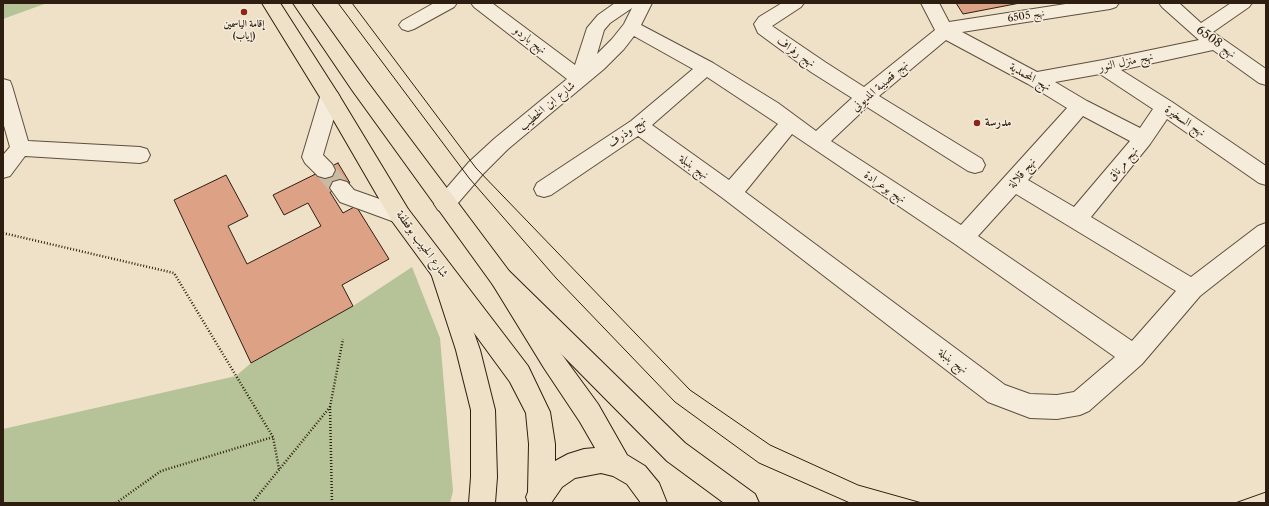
<!DOCTYPE html>
<meta charset="utf-8">
<style>
body{margin:0}
#map{position:relative;width:1269px;height:506px;overflow:hidden;background:#efe1c7;font-family:"Libre Caslon Text",serif}
canvas{display:block}
.frame{position:absolute;inset:0;border:4px solid #2e1e11;pointer-events:none}
</style>
<div id="map">
<canvas width="1269" height="506"></canvas>
<div class="frame"></div>
</div>
<script>
const ctx = document.querySelector('canvas').getContext('2d');
ctx.lineJoin = 'round';
function fill(path, color) { ctx.fillStyle = color; ctx.fill(path, 'evenodd'); }
const shape = rows => new Path2D(rows.map(r => 'M' + r).join(''));
function strokePath(path, color, width, dash) { ctx.strokeStyle = color; ctx.lineWidth = width; ctx.lineCap = dash ? 'butt' : 'round'; ctx.setLineDash(dash || []); ctx.stroke(path); }
function write(font, color, halo, rows, align = 'center') {
  ctx.font = font + ' "Libre Caslon Text",Amiri,serif'; ctx.lineWidth = 3; ctx.setLineDash([]); ctx.textBaseline = 'middle'; ctx.strokeStyle = halo; ctx.fillStyle = color; for (const [text, x, y, turn = 0] of rows) {
    ctx.save(); ctx.translate(x, y); ctx.rotate((+turn || 0) * Math.PI / 180); ctx.textAlign = isNaN(turn) ? turn : align; if (halo) ctx.strokeText(text, 0, 0); ctx.fillText(text, 0, 0); ctx.restore();
  }
}
const green = shape([
 [3,3,47,3,3,19],
 [412,267,440,338,453,491,450,503,3,503,3,429,236,376,251,363,353,306]
]);
const building = shape([
 [956,3,1020,3,963,14,956,3],
 [338,163,350,183,330,192,343,213,356,206,389,259,342,285,353,306,251,363,174,200,226,175,248,216,228,226,247,264,321,226,308,203,284,215,273,195,338,163]
]);
const minorTunnel = shape([
 [325,170,340,188]
]);
const path = shape([
 [3,233,174,273,273,437,279,469],
 [116,503,161,471,273,437],
 [252,503,330,407],
 [332,503,330,407,343,339]
]);
const minor = shape([
 [434,3,457,3,454,7,414,29,408,31,402,29,399,25,402,21,434,3],
 [471,3,492,3,575,65,587,28,598,15,615,3,652,3,641,25,713,63,778,103,816,131,852,98,811,72,758,33,754,24,759,17,782,3,804,3,801,7,772,26,825,62,864,87,935,30,921,3,939,3,949,22,1072,3,1119,3,1116,7,1110,9,962,32,1037,72,1103,60,1199,40,1162,7,1159,3,1179,3,1201,23,1231,3,1252,3,1249,7,1213,32,1266,69,1266,85,1259,83,1213,50,1121,70,1172,102,1266,166,1266,185,1259,183,1167,119,1150,144,1091,217,1191,277,1258,226,1266,223,1266,244,1200,296,1142,364,1089,411,1080,415,1057,419,1030,418,988,402,724,199,638,136,551,195,544,197,537,195,534,189,537,183,631,121,693,69,634,36,624,49,604,69,508,149,483,174,452,210,445,213,438,210,434,204,438,198,469,162,494,139,567,79,474,7,471,3],
 [632,8,624,24,612,39,597,54,604,30,610,23,632,8],
 [946,40,1028,84,1067,108,961,225,831,141,867,107,968,171,975,173,982,171,985,165,982,159,879,96,946,40],
 [1100,74,1153,109,1140,128,1087,101,1055,82,1100,74],
 [707,77,778,124,729,180,652,125,707,77],
 [1083,116,1130,141,1074,207,1028,180,1083,116],
 [792,134,955,244,1115,357,1074,392,1057,395,1030,394,1005,385,745,192,792,134],
 [1016,194,1176,291,1132,341,978,236,1016,194],
 [3,79,10,81,12,86,28,141,140,147,147,149,150,155,147,161,140,163,25,156,10,176,3,178,3,155,10,147,3,122,3,79],
 [330,90,337,92,340,97,323,155,332,164,335,170,332,176,325,178,318,176,305,163,302,157,320,97,323,92,330,90],
 [340,180,347,182,354,190,408,209,411,215,408,221,400,224,340,202,330,188,333,182,340,180]
]);
const major = shape([
 [262,3,280,3,337,92,408,209,528,366,550,412,555,444,555,461,568,454,584,449,595,448,580,422,544,368,493,285,352,90,293,3,311,3,366,80,509,271,560,352,598,404,627,455,645,466,659,483,667,503,641,503,627,484,613,476,601,473,575,478,562,487,551,503,528,503,526,497,528,492,529,444,526,413,510,382,392,221,323,102,262,3]
]);
const highway = shape([
 [441,260,449,263,452,270,480,350,495,410,497,477,495,503,469,503,471,477,471,410,456,350,430,270,433,263,441,260],
 [501,268,509,271,685,443,755,494,759,503,724,503,667,461,493,285,490,278,493,271,501,268]
]);
const tram = shape([
 [338,3,469,178,556,278,675,402,759,463,850,503],
 [352,3,476,168,690,390,770,445,858,485,922,503],
 [1235,503,1266,492]
]);
const markers = [
 [244,12,4,"#8f2418"],
 [977,123,4,"#8f2418"]
];
const farStreetnames = [
 ["نهج 6505",1026,16,-9]
];
const farPoinames = [
 ["إقامة الياسمين",244,24],
 ["(إياب)",244,36]
];
const streetNames = [
 ["نهج باردو",530,40,37],
 ["نهج 6508",1216,42,36],
 ["نهج رفراف",796,52,35],
 ["نهج منزل النور",1126,62,-12],
 ["نهج المحمدية",1030,77,29],
 ["نهج قصيبة المديوني",880,86,-41],
 ["شارع ابن الخطيب",547,106,-40],
 ["نهج السخيرة",1185,121,34],
 ["نهج وذرف",627,132,-36],
 ["نهج مرناق",1123,164,-50],
 ["نهج بنبلة",694,167,36],
 ["نهج قلالة",1022,173,-49],
 ["نهج بوعرادة",885,187,34],
 ["شارع الحبيب بوقطفة",422,244,54],
 ["نهج بنبلة",953,361,37]
];
const poiNames = [
 ["مدرسة",985,123]
];
fill(green, '#b6c398');
fill(building, '#dda185');
strokePath(building, '#2e1e11', 1);
strokePath(minorTunnel, '#c8baa3', 20, [20, 10]);
strokePath(minor, '#5e4f3e', 2);
strokePath(major, '#2e1e11', 2);
strokePath(highway, '#2e1e11', 2);
strokePath(path, '#2e1e11', 2.5, [1, 2]);
fill(minor, '#f5ecdb');
fill(major, '#efe1c7');
fill(highway, '#efe1c7');
strokePath(tram, '#2e1e11', 1);
for (const [x, y, r, color] of markers) { const dot = new Path2D(); dot.arc(x, y, r, 0, 2 * Math.PI); ctx.fillStyle = color; ctx.fill(dot); strokePath(dot, '#f5ecdb', 1.5); }
write('10px', '#2e1e11', '#f5ecdb', farStreetnames);
write('bold 10px', '#2e1e11', '#f5ecdb', farPoinames);
write('12px', '#2e1e11', '#f5ecdb', streetNames);
write('bold 12px', '#2e1e11', '#f5ecdb', poiNames, 'left');
</script>
